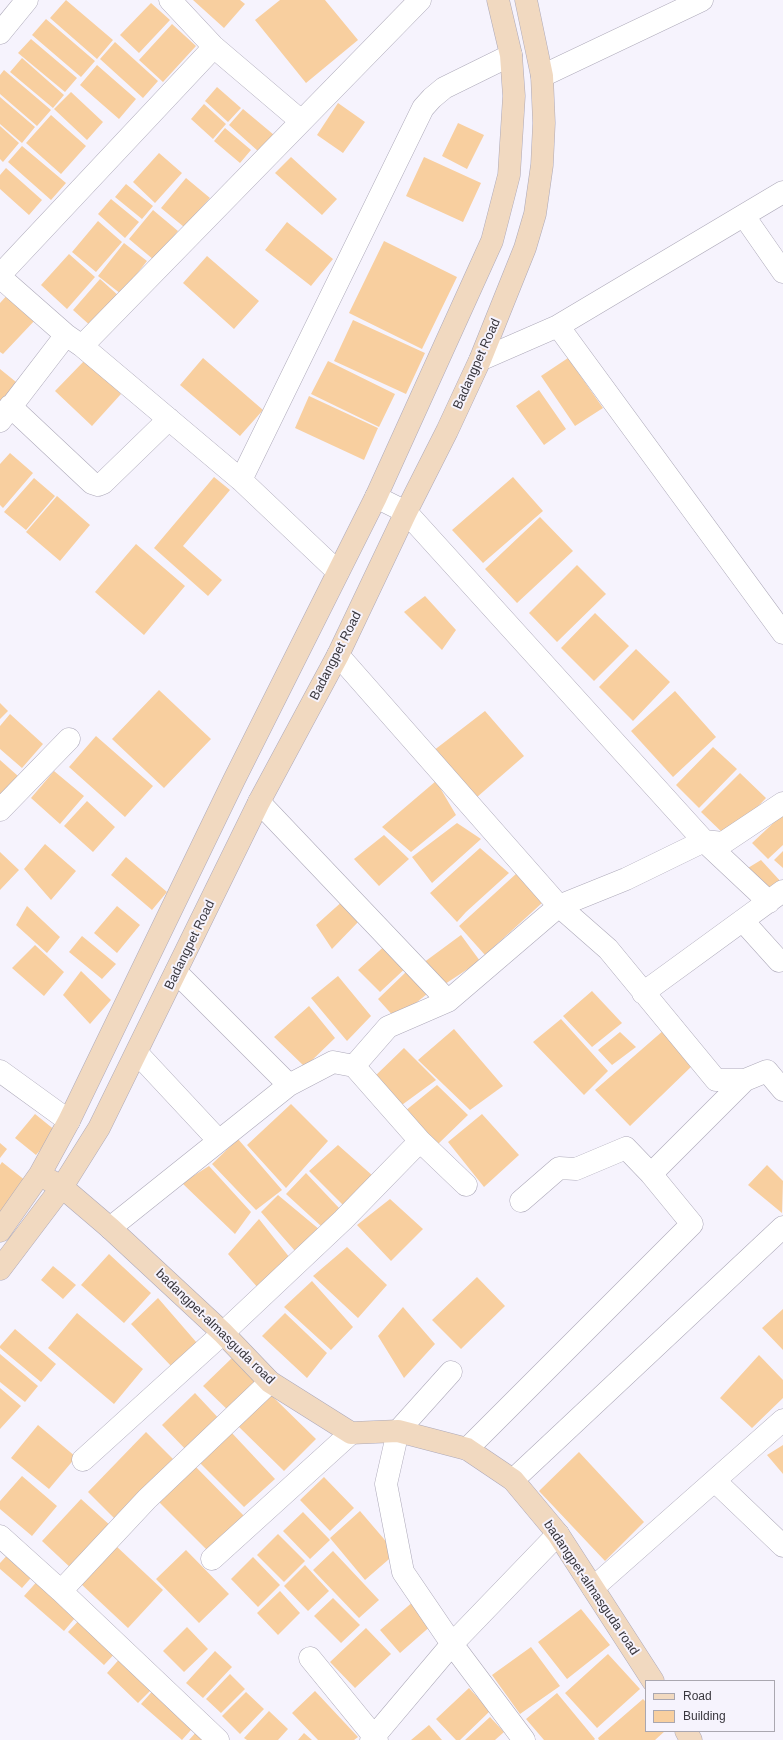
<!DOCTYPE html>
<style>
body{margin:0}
#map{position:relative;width:783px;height:1740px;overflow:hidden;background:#f6f3fd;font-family:Arial,sans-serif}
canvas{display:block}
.legend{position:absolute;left:645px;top:1680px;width:130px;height:52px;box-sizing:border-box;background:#f6f3fd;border:1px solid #aaa7b0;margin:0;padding:5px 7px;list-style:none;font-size:12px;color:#38363d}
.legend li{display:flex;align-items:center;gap:8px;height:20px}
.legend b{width:20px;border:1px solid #aaa7b0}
</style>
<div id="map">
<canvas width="783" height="1740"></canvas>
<ul class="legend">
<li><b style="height:5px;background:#f1d9c0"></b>Road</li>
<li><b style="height:11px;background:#f8cf9f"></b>Building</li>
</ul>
</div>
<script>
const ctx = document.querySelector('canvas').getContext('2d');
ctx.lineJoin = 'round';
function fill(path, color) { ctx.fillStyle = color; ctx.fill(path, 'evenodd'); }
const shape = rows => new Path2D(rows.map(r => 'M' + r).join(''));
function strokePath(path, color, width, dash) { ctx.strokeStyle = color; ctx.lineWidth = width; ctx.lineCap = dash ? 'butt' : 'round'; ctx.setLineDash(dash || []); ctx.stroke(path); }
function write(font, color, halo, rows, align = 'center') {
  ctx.font = font + ' Arial,sans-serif'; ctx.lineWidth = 4; ctx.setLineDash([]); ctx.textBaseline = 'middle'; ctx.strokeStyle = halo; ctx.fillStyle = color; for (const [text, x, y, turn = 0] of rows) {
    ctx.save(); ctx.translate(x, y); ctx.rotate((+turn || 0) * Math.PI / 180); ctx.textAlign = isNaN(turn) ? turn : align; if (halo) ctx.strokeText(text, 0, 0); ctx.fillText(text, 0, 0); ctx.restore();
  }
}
const building = shape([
 [66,0,113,40,97,59,50,18],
 [193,0,240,0,245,4,224,28],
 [280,0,325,0,358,40,306,83,255,20],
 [151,3,170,20,139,53,120,35],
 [46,19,95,61,81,77,32,35],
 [172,24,196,46,163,82,139,60],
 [31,39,77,78,65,92,18,53],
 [115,42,158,81,143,98,100,59],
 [22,58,64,95,53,108,10,72],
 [97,65,136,99,119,119,80,85],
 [4,70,51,110,37,126,0,94,0,75],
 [217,87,241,108,228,122,205,101],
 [71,92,103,122,87,140,54,109],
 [0,97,35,127,22,143,0,124],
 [338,103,365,122,343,153,317,135],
 [204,104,226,124,213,139,191,119],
 [243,109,274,135,259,152,229,125],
 [51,115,86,146,61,174,26,143],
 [458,123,484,135,467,169,442,156],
 [0,126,19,143,3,162,0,159],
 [225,128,251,150,240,163,214,141],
 [22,146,66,183,51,200,8,162],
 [159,153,182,173,155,203,133,182],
 [291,157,337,199,322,215,275,173],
 [424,157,481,183,463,222,406,196],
 [6,168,42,200,29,215,0,189,0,175],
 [186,178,210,198,184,227,161,208],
 [126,184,153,206,142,219,115,197],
 [111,199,139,222,125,238,98,214],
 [153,210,178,231,154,260,129,239],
 [98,221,122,242,96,272,72,252],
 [287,222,333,259,311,286,265,250],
 [384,241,457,277,422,349,349,313],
 [124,243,147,261,121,294,98,276],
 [69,254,95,277,67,309,41,285],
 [207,256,259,301,234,329,183,283],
 [100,279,120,297,93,328,73,310],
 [10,292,37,318,3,354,0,352,0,303],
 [353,320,425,353,406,394,334,361],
 [203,358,263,410,240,436,180,385],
 [568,358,603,408,575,426,541,376],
 [85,360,121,394,92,426,55,391],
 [328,361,395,394,379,427,311,394],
 [0,369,21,386,0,412],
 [539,390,566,429,544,445,516,406],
 [309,396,378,428,364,460,295,428],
 [10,453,33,473,3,508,0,505,0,464],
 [214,477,230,490,183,546,222,580,208,596,154,548],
 [513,477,543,511,483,563,452,530],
 [34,478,55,496,26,530,4,512],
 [57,496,90,525,60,561,26,532],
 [540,517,573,551,517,603,485,569],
 [136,544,185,586,144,635,95,592],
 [577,565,606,594,557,642,529,613],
 [425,596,456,630,442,650,404,612],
 [595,613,629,646,594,681,561,648],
 [636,649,670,682,633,721,599,687],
 [159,690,211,739,164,788,112,739],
 [675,691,716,737,673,777,631,731],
 [0,703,8,711,0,719],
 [485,711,524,756,476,798,433,751],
 [10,714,43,744,22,768,0,749,0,726],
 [96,736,153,786,125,817,69,767],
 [713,747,737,769,699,808,676,785],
 [0,760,18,776,0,797],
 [54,771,84,796,60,824,31,798],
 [740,773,766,798,728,838,701,812],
 [436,781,456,815,411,852,382,827],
 [87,801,115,827,93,852,64,826],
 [783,814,783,845,768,859,752,843],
 [457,823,481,839,432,883,412,857],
 [384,835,409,859,379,886,354,859],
 [45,844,76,871,51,900,24,869],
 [480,848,509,873,466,912,457,922,430,893],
 [783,851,783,868,774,860],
 [0,852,19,870,0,890],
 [126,857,167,892,152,910,111,875],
 [761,860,783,884,764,893,743,871],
 [517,873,542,903,485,955,459,926],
 [345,899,360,920,332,949,316,925],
 [27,906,60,937,47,953,16,925],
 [117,906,140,925,117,953,94,933],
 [461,935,480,961,445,984,423,963],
 [82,936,116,964,102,979,69,952],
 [389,942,410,964,380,992,358,970],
 [35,945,64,972,44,996,12,968],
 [81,971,111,1000,90,1024,63,995],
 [406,972,427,994,396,1019,378,999],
 [338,976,371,1016,347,1041,311,998],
 [592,991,622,1023,592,1047,563,1016],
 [309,1006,335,1038,305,1067,274,1037],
 [561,1019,608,1071,584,1095,533,1042],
 [454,1029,503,1086,470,1110,418,1060],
 [664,1030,692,1066,630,1126,595,1090],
 [620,1032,636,1047,612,1065,598,1050],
 [404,1048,436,1080,395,1110,374,1077],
 [437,1085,468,1115,437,1145,405,1111],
 [291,1104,328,1141,286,1188,247,1145],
 [35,1114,56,1131,36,1155,15,1138],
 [482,1114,519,1155,484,1187,448,1142],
 [238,1139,282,1190,256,1210,212,1164],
 [0,1143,7,1149,0,1158],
 [338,1145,373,1176,343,1205,309,1171],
 [2,1162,26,1181,0,1214,0,1165],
 [767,1165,783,1181,782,1213,748,1185],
 [209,1166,251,1212,235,1234,182,1183],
 [306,1173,340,1209,321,1226,286,1194],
 [278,1195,320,1230,295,1251,261,1212],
 [390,1199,423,1229,391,1261,357,1225],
 [259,1219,290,1258,259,1289,228,1254],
 [347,1247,387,1285,358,1318,313,1276],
 [109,1254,151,1293,124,1323,81,1285],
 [53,1266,76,1285,63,1299,41,1280],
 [477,1277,505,1306,461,1349,432,1320],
 [312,1281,353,1327,331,1350,284,1307],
 [158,1298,197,1343,172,1367,131,1324],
 [403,1307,435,1344,404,1378,378,1336],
 [783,1309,783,1350,762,1328],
 [77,1313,143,1369,114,1404,48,1348],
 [285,1313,327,1353,307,1378,262,1336],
 [15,1329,56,1364,41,1382,0,1348,0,1346],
 [0,1354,38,1386,25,1402,0,1382],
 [759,1355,783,1380,783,1398,752,1428,720,1398],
 [233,1357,263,1386,234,1416,203,1386],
 [0,1388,21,1406,0,1429],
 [195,1393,224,1424,191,1455,162,1425],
 [270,1394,316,1439,284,1471,238,1426],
 [38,1425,76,1457,49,1489,11,1458],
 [146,1432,175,1461,117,1521,88,1492],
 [231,1432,275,1479,244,1507,200,1463],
 [783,1445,783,1474,767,1455],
 [579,1452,644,1522,605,1561,539,1491],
 [192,1463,247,1519,211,1554,156,1499],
 [22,1476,57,1506,32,1536,0,1509,0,1501],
 [324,1477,354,1508,330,1531,300,1500],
 [81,1499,112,1527,73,1570,42,1541],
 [360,1511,396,1553,365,1580,330,1538],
 [303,1512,330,1540,310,1559,283,1531],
 [278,1534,305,1561,284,1582,257,1555],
 [115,1545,163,1590,128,1628,80,1583],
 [12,1550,37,1571,22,1588,0,1569,0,1563],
 [186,1550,229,1594,199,1623,156,1579],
 [333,1551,379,1600,359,1618,313,1570],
 [253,1557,280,1585,258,1607,231,1579],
 [305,1565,329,1591,308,1611,284,1586],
 [41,1577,80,1612,64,1631,24,1596],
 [280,1591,300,1613,278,1635,257,1613],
 [333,1598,360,1625,341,1643,314,1616],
 [414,1601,433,1624,400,1653,380,1630],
 [581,1609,610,1645,567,1679,538,1642],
 [83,1616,119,1649,104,1665,68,1632],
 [187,1627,208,1649,184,1672,163,1651],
 [366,1628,391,1654,355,1688,330,1662],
 [531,1647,560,1686,520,1714,492,1675],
 [215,1651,232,1667,203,1698,186,1683],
 [608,1654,640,1689,597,1728,565,1693],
 [123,1655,155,1686,138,1703,107,1673],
 [230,1674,245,1689,221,1713,206,1699],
 [157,1686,198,1722,182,1740,141,1704],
 [469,1688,490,1711,460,1740,456,1740,436,1719],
 [315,1691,358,1737,354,1740,318,1740,292,1713],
 [246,1692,264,1709,240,1734,222,1716],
 [557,1693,595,1739,594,1740,544,1740,526,1719],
 [643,1699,646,1702,646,1731,665,1731,655,1740,599,1740,598,1738],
 [269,1711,288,1729,278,1740,247,1740,244,1738],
 [490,1717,504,1732,495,1740,465,1740],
 [429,1725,442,1740,411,1740],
 [198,1730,208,1740,189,1740],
 [304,1733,312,1740,298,1740]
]);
const street = shape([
 [170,0,214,47,301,121],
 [0,33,27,0],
 [542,76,702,0],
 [744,216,783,272],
 [0,275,214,47],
 [0,277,66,335,82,346,241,480,338,572],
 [558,326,783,633],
 [82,346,420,0],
 [480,360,558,326,783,192],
 [10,406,92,483,98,485,103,483,169,419],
 [0,421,66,335],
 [241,480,423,108,432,98,444,88,511,55],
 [376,497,406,512,704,841,769,902],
 [338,655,559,906,608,949,716,1080,745,1080,767,1071,783,1090],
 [259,802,448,1001],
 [0,810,69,739],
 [743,921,779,961],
 [176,972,289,1085],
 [643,993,783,891],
 [137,1053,219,1141],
 [354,1066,420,1141,466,1185],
 [0,1071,69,1121],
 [651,1174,745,1080],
 [110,1228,289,1085,333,1062,354,1066,388,1027,448,1001,559,906,626,879,704,841,723,843,783,803],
 [451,1372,398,1431,386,1484,403,1572,452,1644,524,1740],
 [467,1449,692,1224,651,1174,626,1148,576,1169,559,1168,521,1201],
 [83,1460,223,1333,343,1220,420,1141],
 [513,1480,783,1227],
 [715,1481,783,1546],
 [0,1536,61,1591,218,1740],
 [212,1559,351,1433],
 [593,1588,783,1420],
 [61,1591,147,1499,270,1382],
 [310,1658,377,1740],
 [371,1740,452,1644,558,1534]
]);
const secondary = shape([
 [49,1180,62,1187,110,1228,223,1333,270,1382,351,1433,398,1431,467,1449,513,1480,558,1534,653,1681],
 [0,1231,40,1174,69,1121,234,780,376,497,492,241,509,175,514,96,511,55,498,0],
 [0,1269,62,1187,99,1128,259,802,338,655,406,512,447,431,480,360,525,248,535,214,542,165,544,123,542,76,526,0],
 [686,1731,691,1740]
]);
const streetNames = [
 ["Badangpet Road",477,364,-66],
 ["Badangpet Road",336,656,-63],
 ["Badangpet Road",190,945,-64],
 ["badangpet-almasguda road",215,1327,44],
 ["badangpet-almasguda road",591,1588,56]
];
fill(building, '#f8cf9f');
strokePath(street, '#ada9b9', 23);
strokePath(secondary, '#ada9b9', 23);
strokePath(street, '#fff', 22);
strokePath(secondary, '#f1d9c0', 22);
write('13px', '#38363d', '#f6f3fd', streetNames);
</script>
